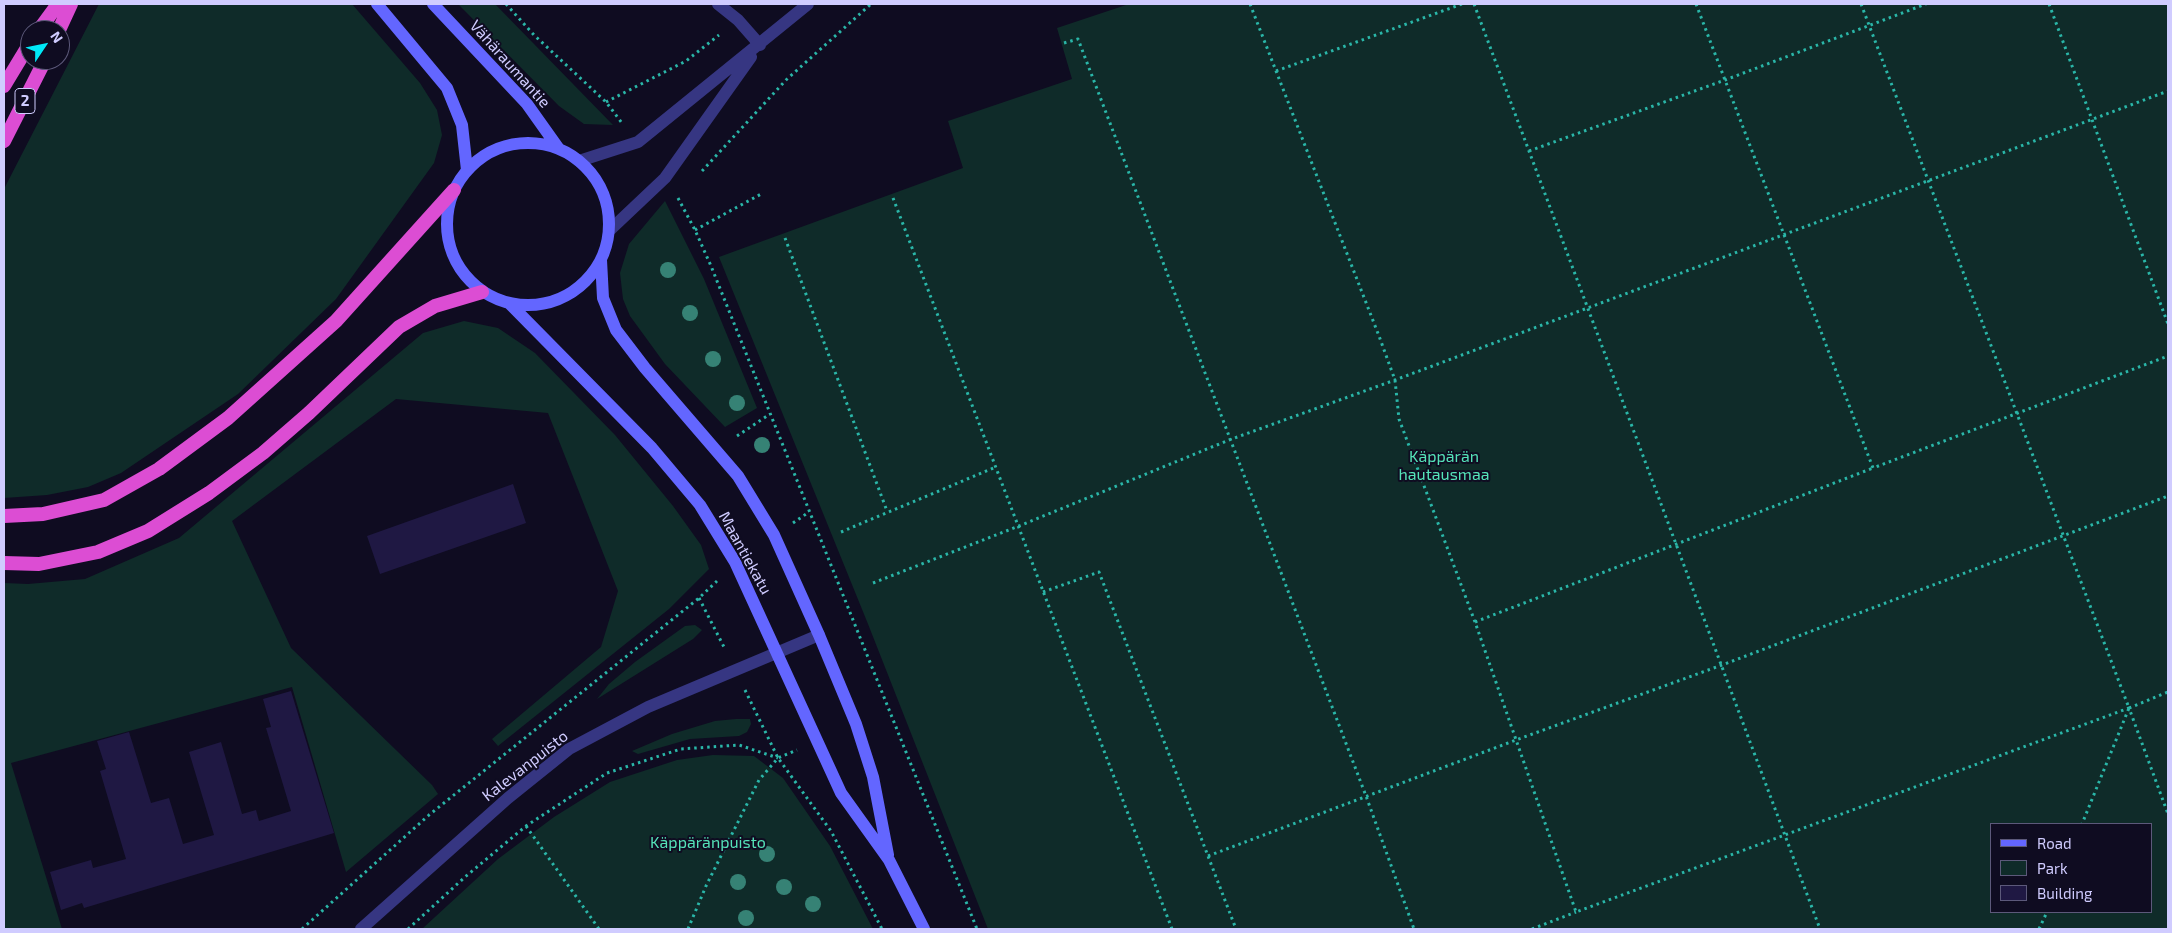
<!DOCTYPE html>
<meta charset="utf-8">
<style>
body{margin:0}
#map{position:relative;width:2172px;height:933px;overflow:hidden;background:#0f0c21;font-family:"Exo 2",sans-serif}
canvas{display:block}
.frame{position:absolute;inset:0;border:5px solid #d0ccff;pointer-events:none}
.legend{position:absolute;left:1990px;top:823px;width:162px;height:90px;box-sizing:border-box;background:#0f0c21;border:1px solid #5c597a;margin:0;padding:6px 9px;list-style:none;font-size:15px;color:#d0ccff}
.legend li{display:flex;align-items:center;gap:10px;height:25px}
.legend b{width:25px;border:1px solid #5c597a}
.north{position:absolute;left:20px;top:20px;width:50px;height:50px;box-sizing:border-box;background:#0f0c21;border:1px solid #5c597a;border-radius:50%;rotate:56deg;font-size:14px;font-weight:700;line-height:20px;text-align:center;color:#d0ccff}
.north::after{content:'';display:block;margin:auto;width:18px;height:22px;background:#00e9f7;clip-path:polygon(50% 0,100% 100%,50% 72%,0 100%)}
</style>
<div id="map">
<canvas width="2172" height="933"></canvas>
<div class="frame"></div>
<ul class="legend">
<li><b style="height:6px;background:#6366ff"></b>Road</li>
<li><b style="height:14px;background:#0f2b29"></b>Park</li>
<li><b style="height:14px;background:#1f1843"></b>Building</li>
</ul>
<div class="north">N</div>
</div>
<script>
const ctx = document.querySelector('canvas').getContext('2d');
ctx.lineJoin = 'round';
function fill(path, color) { ctx.fillStyle = color; ctx.fill(path, 'evenodd'); }
const shape = rows => new Path2D(rows.map(r => 'M' + r).join(''));
function strokePath(path, color, width, dash) { ctx.strokeStyle = color; ctx.lineWidth = width; ctx.lineCap = dash ? 'butt' : 'round'; ctx.setLineDash(dash || []); ctx.stroke(path); }
function write(font, color, halo, rows, align = 'center') {
  ctx.font = font + ' "Exo 2",sans-serif'; ctx.lineWidth = 4; ctx.setLineDash([]); ctx.textBaseline = 'middle'; ctx.strokeStyle = halo; ctx.fillStyle = color; for (const [text, x, y, turn = 0] of rows) {
    ctx.save(); ctx.translate(x, y); ctx.rotate((+turn || 0) * Math.PI / 180); ctx.textAlign = isNaN(turn) ? turn : align; if (halo) ctx.strokeText(text, 0, 0); ctx.fillText(text, 0, 0); ctx.restore();
  }
}
const green = shape([
 [99,4,352,4,420,83,437,110,442,135,434,163,336,299,238,394,121,473,88,487,47,495,4,498,4,189],
 [458,4,495,4,613,125,584,124,559,106],
 [1129,4,2168,4,2168,929,988,929,868,624,719,257,963,168,948,121,1072,79,1057,28],
 [2151,824,2151,912,1991,912,1991,824],
 [665,201,704,279,757,408,725,427,665,364,630,316,623,299,620,273,629,244],
 [464,321,498,328,535,353,615,435,673,506,701,545,709,569,669,609,498,746,492,739,601,647,618,591,548,413,396,399,232,521,291,648,432,785,438,794,346,872,292,687,11,763,62,929,4,929,4,583,28,584,85,579,179,538,423,333],
 [695,625,702,630,693,639,597,699,609,684,635,662,685,626],
 [736,719,750,719,751,724,747,732,739,736,690,739,638,754,632,751,672,734,715,721],
 [713,755,754,756,783,778,830,846,873,929,422,929,498,859,554,817,610,782,677,760]
]);
const building = shape([
 [513,484,526,523,380,574,367,536],
 [291,691,334,833,84,908,82,903,61,910,50,872,91,860,93,868,126,859,100,771,106,769,97,741,129,732,151,803,169,798,183,844,214,835,189,752,221,742,242,814,256,810,259,821,291,811,266,728,271,727,263,699]
]);
const path = shape([
 [506,4,534,35,606,102,622,123],
 [1250,4,1379,336,1395,380,1399,419,1475,622,1576,912,2129,708,2168,814],
 [1474,4,1820,929],
 [1696,4,1873,468,2168,356],
 [1861,4,2129,708,2082,824],
 [2049,4,2168,324],
 [1064,43,1078,39,1366,796,1414,929],
 [1276,71,1462,4],
 [606,102,686,61,719,35],
 [1529,151,1725,80,1926,4],
 [702,171,786,80,871,4],
 [678,198,695,230,711,266,977,929],
 [893,198,1172,929],
 [695,230,763,193],
 [785,238,887,511],
 [737,436,770,414],
 [793,523,809,512],
 [841,532,996,467],
 [873,583,1019,526,1229,440,1395,380,2168,91],
 [1043,592,1099,572,1236,929],
 [699,598,725,649],
 [1475,622,1873,468],
 [745,690,778,758,831,831,882,929],
 [2129,708,2168,692],
 [526,826,599,929],
 [1208,856,1516,740,1722,665,2168,496],
 [302,929,429,815,699,598,717,581],
 [408,929,465,877,526,826,607,773,681,749,739,745,778,758],
 [688,929,706,886,759,780,778,758,797,750],
 [1532,929,1576,912],
 [2039,929,2047,912]
]);
const service = shape([
 [718,4,738,20,760,45]
]);
const minor = shape([
 [361,929,508,798,569,749,648,707,819,635]
]);
const tertiary = shape([
 [579,161,638,142,808,4],
 [610,230,665,178,751,57]
]);
const secondary = shape([
 [377,4,447,88,462,125,467,170],
 [433,4,527,104,559,149],
 '447 224a81 81 0 1 1 162 0a81 81 0 1 1-162 0Z',
 [601,260,603,298,616,330,645,368,738,476,774,535,819,635,856,724,873,777,888,855],
 [510,304,652,448,700,505,735,562,841,793,889,860,924,929]
]);
const trunk = shape([
 [39,30,58,4],
 [59,30,71,4],
 [4,86,30,43],
 [4,141,45,60],
 [4,516,43,514,104,500,159,469,228,418,336,321,454,190],
 [4,563,39,564,98,552,148,531,209,493,263,453,309,413,399,327,435,306,482,292]
]);
const trees = [
 [668,270],
 [690,313],
 [713,359],
 [737,403],
 [762,445],
 [767,854],
 [738,882],
 [784,887],
 [813,904],
 [746,918]
];
const shields = [
 [25,101,20]
];
const shieldNames = [
 ["2",25,101]
];
const streetNames = [
 ["Vähäraumantie",510,64,48],
 ["Maantiekatu",745,553,61],
 ["Kalevanpuisto",525,766,-38]
];
const parkNames = [
 ["Käppärän",1444,457],
 ["hautausmaa",1444,475],
 ["Käppäränpuisto",708,843]
];
fill(green, '#0f2b29');
fill(building, '#1f1843');
strokePath(path, '#2ab6a8', 3, [2.5, 4]);
strokePath(service, '#363682', 12);
strokePath(minor, '#363682', 12);
strokePath(tertiary, '#363682', 12);
strokePath(secondary, '#6366ff', 12);
strokePath(trunk, '#dc4dd3', 14);
ctx.fillStyle = '#368275';
for (const [x, y] of trees) { ctx.beginPath(); ctx.arc(x, y, 8, 0, 2 * Math.PI); ctx.fill(); }
for (const [x, y, w] of shields) { const box = new Path2D(); box.roundRect(x - w / 2, y - 12.5, w, 25, 4); ctx.fillStyle = '#0f0c21'; ctx.fill(box); strokePath(box, '#d0ccff', 1); }
write('bold 15px', '#d0ccff', null, shieldNames);
write('16px', '#d0ccff', '#0f0c21', streetNames);
write('16px', '#55e3b9', '#0f0c21', parkNames);
</script>
